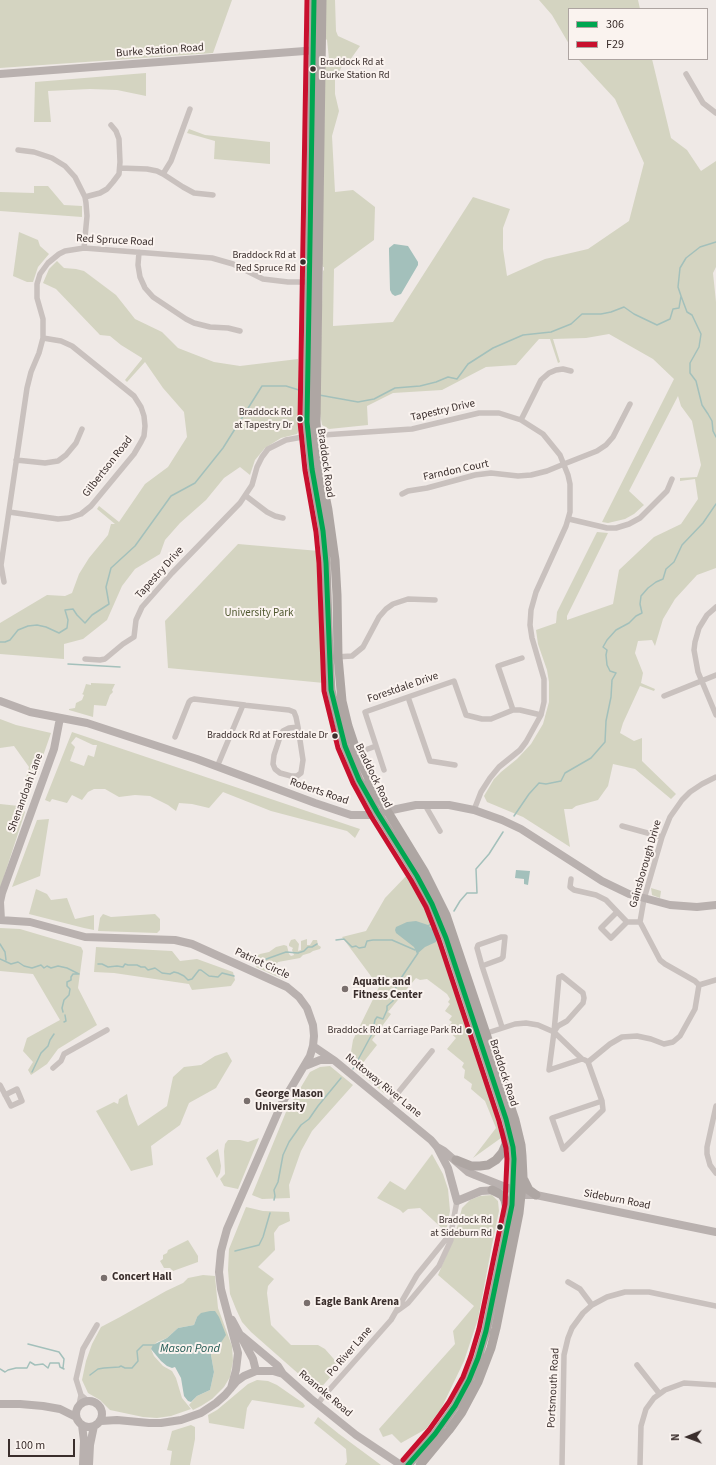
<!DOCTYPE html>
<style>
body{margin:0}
#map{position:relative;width:716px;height:1465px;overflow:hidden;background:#efe9e6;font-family:"Source Sans 3",sans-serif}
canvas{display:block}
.legend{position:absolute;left:568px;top:8px;width:140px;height:52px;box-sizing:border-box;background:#faf3ef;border:1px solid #ada4a1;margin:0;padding:5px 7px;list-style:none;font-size:12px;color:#3a2e2c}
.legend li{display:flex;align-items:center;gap:8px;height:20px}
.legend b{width:20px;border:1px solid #ada4a1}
.north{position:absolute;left:668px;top:1417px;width:40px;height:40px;-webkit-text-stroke:3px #faf3ef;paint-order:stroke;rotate:269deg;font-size:11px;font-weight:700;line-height:16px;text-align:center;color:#3a2e2c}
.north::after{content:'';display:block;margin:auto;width:14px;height:18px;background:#3a2e2c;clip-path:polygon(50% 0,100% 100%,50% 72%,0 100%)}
.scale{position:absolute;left:8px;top:1439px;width:67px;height:18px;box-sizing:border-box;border:2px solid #3a2e2c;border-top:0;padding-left:5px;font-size:12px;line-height:14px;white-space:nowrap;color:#3a2e2c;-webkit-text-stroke:3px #faf3ef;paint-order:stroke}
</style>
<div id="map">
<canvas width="716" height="1465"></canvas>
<ul class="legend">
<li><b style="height:5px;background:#00a651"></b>306</li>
<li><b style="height:5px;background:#c8102e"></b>F29</li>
</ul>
<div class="north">N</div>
<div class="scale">100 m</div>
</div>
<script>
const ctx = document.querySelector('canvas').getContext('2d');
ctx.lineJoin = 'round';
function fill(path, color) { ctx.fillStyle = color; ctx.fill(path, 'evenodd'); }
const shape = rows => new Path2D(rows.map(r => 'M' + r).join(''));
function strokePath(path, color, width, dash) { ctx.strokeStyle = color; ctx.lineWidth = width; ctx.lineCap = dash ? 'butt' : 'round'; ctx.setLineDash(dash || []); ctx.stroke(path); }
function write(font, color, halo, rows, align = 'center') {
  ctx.font = font + ' "Source Sans 3",sans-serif'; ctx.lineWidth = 4; ctx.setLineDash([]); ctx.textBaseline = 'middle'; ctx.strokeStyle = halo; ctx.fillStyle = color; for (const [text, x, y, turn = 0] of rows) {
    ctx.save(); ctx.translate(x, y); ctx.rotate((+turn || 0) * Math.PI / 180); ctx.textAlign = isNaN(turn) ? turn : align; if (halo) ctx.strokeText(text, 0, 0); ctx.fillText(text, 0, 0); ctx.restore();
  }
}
const green = shape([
 [0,0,232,0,213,53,0,68],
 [325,0,335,0,336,31,338,36,360,46,350,60,343,64,335,80,335,94,339,111,332,136,335,192,353,190,375,207,374,240,334,269,333,326,393,322,473,197,510,209,503,228,503,249,507,276,545,259,588,249,629,221,644,163,615,99,578,59,652,59,671,138,687,150,701,171,716,161,716,267,713,273,716,302,716,568,697,575,675,599,663,619,655,646,652,640,638,641,635,653,643,673,641,683,655,689,654,691,640,686,623,723,620,733,634,741,642,738,642,761,676,794,671,799,635,769,613,764,608,786,598,800,576,806,572,809,564,809,570,847,523,817,487,802,484,796,494,779,501,772,517,759,531,744,543,724,549,702,549,682,547,670,538,644,536,630,556,623,557,612,597,532,608,533,567,616,567,620,613,604,619,570,654,537,681,524,698,499,695,479,680,481,680,478,697,477,701,465,692,421,681,406,678,396,629,491,644,505,634,514,625,519,608,523,602,522,674,379,653,359,609,334,586,338,553,339,560,362,558,363,550,339,539,339,516,365,486,367,442,390,393,393,367,406,368,425,329,429,322,425,319,408,323,271,324,270,324,267,323,267,322,264,325,62,329,59,327,40,324,37],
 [539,0,638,0,640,9,569,9,569,44,552,15],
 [146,73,146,96,117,90,90,89,48,91,51,122,34,122,35,82],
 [189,129,205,135,270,142,270,164,214,159,215,141,187,133],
 [34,186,48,186,64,205,82,206,82,217,0,211,0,192,34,193],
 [19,232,38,240,40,246,49,254,38,267,33,282,27,282,13,276],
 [57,261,64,268,76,269,84,271,116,295,135,319,162,332,178,348,214,362,240,366,298,359,299,430,297,434,281,438,265,448,255,460,250,475,240,467,224,478,206,500,180,523,165,540,160,554,135,569,122,586,107,620,83,639,64,644,64,659,0,654,0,623,47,595,65,596,72,593,79,574,89,558,108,535,111,524,115,524,97,509,99,506,119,522,145,484,168,467,187,437,184,412,163,388,145,362,127,382,125,380,142,359,142,358,121,345,110,336,100,335,56,289,43,283,49,269],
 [238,544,319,551,324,683,168,668,165,621],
 [91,683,115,684,112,690,113,692,110,695,106,706,94,705,93,717,69,710,69,709,75,708,76,703,82,700,84,695,82,694,83,693,86,684,91,685],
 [0,719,16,725,51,733,29,796,22,793,29,767,14,746,0,748],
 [72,732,360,829,355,838,347,831,271,811,223,792,209,808,192,804,179,803,176,811,168,805,150,796,135,795,119,797,105,789,94,789,88,792,82,800,72,795,67,803,52,799,50,802,45,800],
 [76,737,93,745,97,745,94,757,88,755,84,766,70,761,75,747,71,743],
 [0,804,19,806,25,812,0,889],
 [49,819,40,876,12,887,37,820],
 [408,874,433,924,477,1052,501,1138,473,1158,496,1128,485,1101,471,1089,472,1084,464,1078,465,1070,462,1067,464,1063,447,1049,456,1038,446,1029,452,1022,449,1020,452,1016,445,1011,450,1004,448,1002,450,999,447,994,427,979,420,980,416,978,388,1012,391,1014,372,1040,377,1045,362,1064,376,1076,373,1080,386,1090,384,1093,349,1064,353,1040,379,987,342,937,366,931,385,898],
 [651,888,661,891,660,898,652,895],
 [36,889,47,894,51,900,67,898,75,919,94,915,94,930,84,928,29,914],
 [103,914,111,917,155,914,160,919,160,930,157,933,98,931,100,918],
 [0,928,20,929,81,947,83,951,78,988,97,1025,58,1049,47,1064,31,1075,28,1070,33,1062,23,1051,27,1038,60,1020,33,974,0,971],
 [295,939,299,944,298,951,301,950,301,941,307,939,307,945,310,945,313,940,317,940,318,945,321,947,320,949,313,951,310,953,303,955,300,958,278,962,273,970,285,977,287,980,278,977,256,967,255,961,257,956,260,954,269,952,276,947,284,945,287,946,289,954,291,956,294,955,292,950,293,948,289,946,289,944,291,940],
 [96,947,172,951,180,961,197,959,233,972,235,980,231,986,192,990,189,984,114,973,94,972],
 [227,1052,232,1061,216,1088,189,1103,180,1125,151,1146,153,1165,131,1171,96,1111,114,1102,118,1104,119,1099,127,1094,129,1104,138,1126,167,1106,173,1077,184,1067,201,1065,215,1056],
 [330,1066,353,1085,312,1131,301,1151,289,1185,290,1198,262,1199,252,1195,286,1112,310,1072,320,1067],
 [259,1138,238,1189,224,1186,220,1179,225,1174,224,1151,225,1144,228,1140,240,1140,248,1142],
 [218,1149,221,1166,220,1173,217,1178,206,1158],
 [432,1154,443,1174,448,1189,450,1211,446,1232,420,1208,408,1209,403,1213,400,1210,377,1198,390,1181,405,1190],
 [492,1195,498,1201,499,1211,492,1245,478,1319,464,1361,441,1409,426,1429,401,1443,392,1434,383,1437,379,1429,455,1344,453,1331,474,1306,438,1275,455,1235,462,1208,470,1200,480,1196],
 [246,1207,263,1211,289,1212,290,1221,279,1226,274,1233,275,1250,258,1267,274,1279,268,1286,267,1293,271,1325,291,1345,318,1345,325,1349,340,1366,318,1391,251,1332,242,1322,236,1309,230,1294,228,1270,229,1249],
 [188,1240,198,1256,198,1262,173,1271,170,1268,164,1268,160,1261,163,1259,163,1255,167,1253,168,1250],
 [203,1275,215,1276,218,1308,232,1346,233,1361,230,1377,224,1387,212,1399,201,1406,193,1410,189,1405,197,1396,210,1390,214,1372,211,1355,212,1351,220,1344,225,1335,197,1317,194,1325,178,1328,167,1338,157,1342,151,1349,154,1356,163,1366,172,1371,176,1378,182,1398,191,1409,171,1416,157,1418,143,1417,110,1410,100,1400,88,1393,82,1380,86,1361,92,1344,101,1327,120,1317,166,1291,183,1283,188,1278],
 [257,1380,268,1381,277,1385,303,1403,305,1406,303,1408,252,1400,247,1408,244,1429,209,1423,208,1415,217,1410,248,1384],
 [318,1417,339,1434,381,1465,345,1465,347,1462,346,1449,314,1423],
 [191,1425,195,1427,195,1439,190,1465,170,1465,172,1451,167,1450,172,1431]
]);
const water = shape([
 [394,244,408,246,418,262,418,265,401,294,395,296,392,294,390,290,389,251,389,248],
 [516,870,530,871,528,885,524,884,524,879,515,878],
 [416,921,428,925,432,929,435,931,437,940,436,942,425,947,417,954,414,947,396,933,395,930,396,927,407,922],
 [210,1311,215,1311,219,1317,226,1335,220,1344,212,1350,211,1355,214,1372,210,1390,197,1396,191,1402,188,1401,184,1396,181,1378,175,1367,172,1368,167,1366,161,1361,151,1349,153,1345,167,1338,178,1328,194,1325,197,1317,201,1313]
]);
const stream = shape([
 [681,296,687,312,692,315,701,334,699,347,690,363,690,373,696,381,702,405,708,414,712,421,713,431,716,437],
 [319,395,358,402,374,399,395,388,420,386,436,382,448,377,457,379,468,364,493,348,523,335,551,332,571,324,582,314,601,314,611,312,624,307,634,314,657,325,670,319,673,309,679,308,681,296,678,287,680,268,686,258,700,247,716,242],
 [0,642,5,642,10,640,18,630,28,626,37,625,46,627,59,633,67,628,68,620,65,610,73,609,77,615,85,623,92,615,109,604,106,587,111,568,135,546,171,496,195,483,223,448,262,386,286,386,299,390],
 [68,664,120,667],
 [514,816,529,794,539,783,546,784,561,781,565,773,591,758,605,742,606,721,611,697,612,680,616,673,610,671,607,665,606,655,607,650,603,647,607,640,616,630,629,623,636,616,642,613,640,604,641,596,648,588,656,582,663,579,666,569,674,562,682,545,703,523,716,504],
 [454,911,460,901,467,893,477,893,476,869,489,854,503,832],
 [428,926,433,922],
 [336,940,344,939,352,947,356,946,359,948,365,947,367,941,373,940,392,940,415,950],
 [0,944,5,952,6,960],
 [0,959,11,964,18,962,24,966,32,968,41,965,44,968,47,966,51,968,58,966,67,968,79,974],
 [258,962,286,952,298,953,304,951,308,947,312,947,317,944],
 [98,964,102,964,108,967,117,966,123,967,125,964,128,965,137,965,141,967,145,967,148,970,155,968,162,973,170,974,174,972,178,973,184,976,188,980,192,979,199,970,201,970,209,976,218,977,222,973,234,976],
 [63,1012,62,1008,64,1000,69,995,70,989,67,986,67,982,71,980,71,977,73,974,79,974],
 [64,1022,66,1021,65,1015],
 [353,1069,372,1034,375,1020,377,1017,383,1019,387,1010,387,1006,393,1001,393,996,397,984,418,953],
 [32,1072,41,1053,48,1046,50,1040,54,1034],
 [274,1200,275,1196,274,1190,278,1182,283,1155,289,1142,301,1125,309,1119,318,1106,341,1078],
 [235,1251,259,1245,263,1237,270,1213],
 [28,1344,59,1352,64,1359,63,1368],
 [0,1369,5,1372,8,1370,16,1368,27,1368,30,1362,35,1365,43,1364,48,1368,50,1363,59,1363,60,1367,64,1369],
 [90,1375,98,1369,104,1368,119,1367,121,1366,125,1368,132,1368,138,1361,137,1351,143,1345,154,1345]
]);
const street = shape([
 [686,74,703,103,716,113],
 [18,150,34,152,52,158,65,166,75,177,85,197,86,203,87,216,84,248],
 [120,168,147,169,157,171,163,174,183,187,194,193,213,195],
 [163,174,171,161,190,109],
 [85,197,100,193,107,189,113,182,119,174,120,162,119,139,116,131,111,125],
 [139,252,138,265,140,277,145,288,153,297,186,319,194,323,210,327,228,328,240,331],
 [521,420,541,380,549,373,556,370,563,369,571,371],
 [16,460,45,463,58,461,66,455,76,443,82,429],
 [402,494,408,491,427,488,475,475,491,473,518,476,531,475,547,471,564,464,597,451,606,445,613,437,630,404],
 [246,496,267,512,275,516,283,518],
 [9,512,58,519,69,518,81,514,91,506,134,454,141,442,144,436,145,426,144,416,141,407,134,396,72,346,61,341,43,338],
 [569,519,607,528,616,528,629,524,640,518,667,491,672,479],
 [4,582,1,565,27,388,31,372,39,353,43,338,43,319,37,298,37,284,40,274,48,263,59,254,65,251,84,248,212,258,233,264,263,279,288,282,312,282],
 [716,607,707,615,699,628,695,642,694,650,698,672,716,715],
 [335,657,352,656,363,647,379,617,386,609,393,604,408,599,435,600],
 [85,659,100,660,105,659,123,644,134,637,136,620,142,607,172,573,240,503,252,485,257,467,262,457,268,449,286,440,308,436,412,429,479,413,499,413,521,420,543,434,560,455,568,475,570,484,570,512,566,526,536,592,531,610,530,625,532,638,544,679,544,702,541,715,526,742,520,750,499,767,490,778,481,792,474,810],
 [664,696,716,675],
 [408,697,430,761,455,765],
 [513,710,498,666,522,658],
 [175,737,189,702,191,700,194,699,245,705],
 [357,753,376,746],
 [217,767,243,705,289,710,294,712,296,717,298,727,303,760,301,773,297,776,291,776,280,773,275,769,273,764,274,755,280,737,283,731,289,728,298,727],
 [384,770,365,712,408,697,454,681,466,715,482,719,491,719,513,710,520,710,541,715],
 [425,805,440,831],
 [622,826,662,837],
 [571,879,570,887,574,890,596,895,606,900,627,922,640,922],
 [617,912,601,928,611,938,627,922],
 [501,937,505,937,503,957,501,959,482,966,477,948,478,945,501,937],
 [482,966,502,1027],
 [562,976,583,993,584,998,583,1003,567,1021,558,1026,554,1032,559,977,562,976],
 [699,985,716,980],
 [554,1032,582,1059],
 [484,1034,515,1024,526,1023,538,1025,554,1032,549,1070,582,1059,585,1060,588,1062,602,1101],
 [588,1062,610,1044,622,1037,637,1036,651,1039,664,1044,673,1042,680,1036,695,1009,699,985,695,981,665,964,660,960,640,922,644,899,662,837,670,817,682,800,690,792,702,784,716,777],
 [53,1068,61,1061,64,1054,107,1030],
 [0,1085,11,1106,22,1101,17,1089,5,1095],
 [602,1101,603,1110,563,1149,552,1118,602,1101],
 [388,1105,432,1051],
 [716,1106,707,1147,707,1154,710,1165,716,1173],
 [568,1282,580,1289,592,1305],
 [397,1311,408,1303,439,1266,451,1240,451,1233,457,1201],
 [637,1365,659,1393],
 [81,1395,88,1401],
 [318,1404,322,1398,391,1320,417,1275,451,1233],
 [79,1405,81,1395,76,1379,79,1366,83,1349,97,1325],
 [562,1465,564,1355,568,1338,572,1328,583,1313,592,1305,607,1297,625,1292,649,1292,716,1306],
 [640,1465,641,1426,646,1409,654,1398,665,1390,684,1383,716,1385]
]);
const secondary = shape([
 [0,74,318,50],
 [0,701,30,712,87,723,197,759,315,803,351,815,368,815,416,805,449,805,474,810,502,820,521,829,602,881,629,894,670,905,697,907,716,905],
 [0,920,30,922,85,937,175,940,192,944,287,987,299,997,307,1008,313,1025,314,1036,313,1046,310,1056,282,1103,227,1229,221,1251,219,1272,221,1289,238,1353,236,1370,231,1388],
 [1,920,0,902,2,893,54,749,60,718],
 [313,1046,335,1061,431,1140,437,1147,448,1168,457,1201,481,1191,497,1190],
 [305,1066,320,1060,333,1060],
 [437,1147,444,1151,468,1172,475,1175,508,1188,522,1195,536,1195,716,1232],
 [232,1320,253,1359,256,1371],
 [242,1336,278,1366,283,1374],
 '76 1414a13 13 0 1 1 26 0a13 13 0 1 1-26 0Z',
 [0,1404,20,1404,43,1406,60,1409,76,1417],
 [101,1421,117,1420,149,1423,161,1423,181,1420,201,1413,216,1403,225,1395,237,1381,244,1376,256,1371,273,1371,283,1374,310,1398,356,1435,401,1465],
 [82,1425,84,1441,83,1465],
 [89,1465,90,1445,94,1426]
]);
const primary = shape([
 [314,0,307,422,312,469,323,531,326,563,329,657,331,690,335,709,345,746,359,780,377,812,417,876,432,904,446,938,506,1119,513,1147,514,1159,514,1182,512,1205,486,1331,478,1358,469,1380,455,1406,435,1434,408,1465],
 [322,0,316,422,320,470,328,510,335,560,337,595,338,657,342,701,348,726,357,753,372,786,424,871,446,915,515,1120,521,1145,522,1156,523,1177,519,1213,496,1328,491,1348,478,1382,462,1412,449,1430,420,1465],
 [456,1160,471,1166,480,1166,488,1165,496,1160,502,1153,506,1144,506,1132],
 [524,1180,529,1190,536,1195],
 [492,1190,502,1195,505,1200,508,1214]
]);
const bus1 = shape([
 [314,0,307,422,312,469,323,531,326,563,331,690,345,746,359,780,377,812,417,876,432,904,446,938,506,1119,513,1147,514,1159,512,1205,486,1331,478,1358,469,1380,455,1406,435,1434,408,1465]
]);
const bus2 = shape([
 [307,0,300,422,305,470,316,532,319,563,324,691,338,748,353,783,371,816,411,880,426,907,439,940,499,1121,506,1148,507,1159,505,1204,479,1329,471,1356,463,1377,449,1402,429,1430,403,1460]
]);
const markers = [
 [313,69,3.5,"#3a2e2c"],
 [303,262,3.5,"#3a2e2c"],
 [300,419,3.5,"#3a2e2c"],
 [335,736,3.5,"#3a2e2c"],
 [345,989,4,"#796f6d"],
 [469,1031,3.5,"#3a2e2c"],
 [247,1101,4,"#796f6d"],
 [500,1227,3.5,"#3a2e2c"],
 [104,1278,4,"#796f6d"],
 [307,1303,4,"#796f6d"]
];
const busNames = [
 ["Braddock Rd at",320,63,"left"],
 ["Burke Station Rd",320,76,"left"],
 ["Braddock Rd at",296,256],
 ["Red Spruce Rd",296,269],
 ["Braddock Rd",292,413],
 ["at Tapestry Dr",292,426],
 ["Braddock Rd at Forestdale Dr",328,736],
 ["Braddock Rd at Carriage Park Rd",462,1031],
 ["Braddock Rd",492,1221],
 ["at Sideburn Rd",492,1234]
];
const streetNames = [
 ["Burke Station Road",160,51,-4],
 ["Red Spruce Road",115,241,3],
 ["Tapestry Drive",443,411,-13],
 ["Braddock Road",325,463,82],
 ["Gilbertson Road",108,467,-52],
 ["Farndon Court",456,471,-12],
 ["Tapestry Drive",160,573,-48],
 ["Forestdale Drive",403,688,-19],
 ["Braddock Road",373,776,64],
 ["Roberts Road",319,792,19],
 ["Shenandoah Lane",26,793,-70],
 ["Gainsborough Drive",646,864,-74],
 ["Patriot Circle",262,964,25],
 ["Braddock Road",503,1073,72],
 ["Nottoway River Lane",383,1086,39],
 ["Sideburn Road",617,1200,11],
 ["Po River Lane",350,1352,-49],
 ["Portsmouth Road",554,1388,-87],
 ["Roanoke Road",325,1394,40]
];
const parkNames = [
 ["University Park",259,614]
];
const poiNames = [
 ["Aquatic and",353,983],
 ["Fitness Center",353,996],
 ["George Mason",255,1095],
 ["University",255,1108],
 ["Concert Hall",112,1278],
 ["Eagle Bank Arena",315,1303]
];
const waterNames = [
 ["Mason Pond",190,1349]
];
fill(green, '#d4d4c1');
fill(water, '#a3c0bb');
strokePath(stream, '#a3c0bb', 1.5);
strokePath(street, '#c9c1be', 5.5);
strokePath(secondary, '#b9b1af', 8);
strokePath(primary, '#aea6a3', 9);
strokePath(bus1, '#00a651', 5);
strokePath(bus2, '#c8102e', 5);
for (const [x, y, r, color] of markers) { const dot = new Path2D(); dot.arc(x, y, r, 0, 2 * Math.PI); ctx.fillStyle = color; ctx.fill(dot); strokePath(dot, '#faf3ef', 1.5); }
write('10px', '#3a2e2c', '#faf3ef', busNames, 'right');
write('11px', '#3a2e2c', '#faf3ef', streetNames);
write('11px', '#505830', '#faf3ef', parkNames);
write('bold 11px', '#3a2e2c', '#faf3ef', poiNames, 'left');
write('italic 12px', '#225b54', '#faf3ef', waterNames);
</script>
